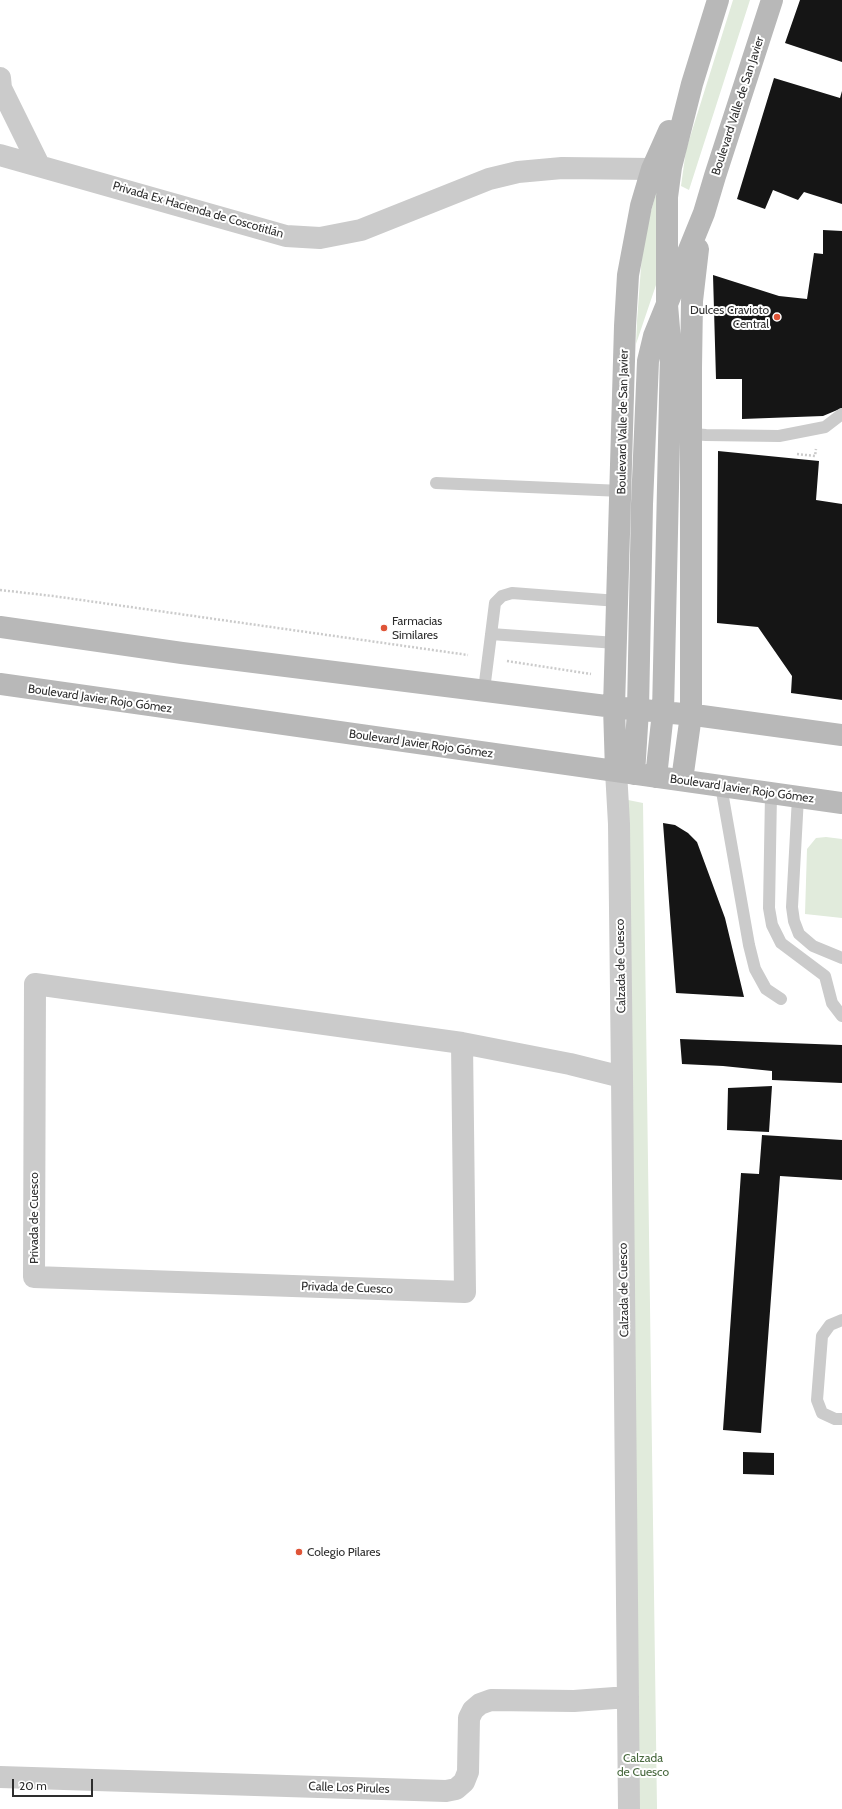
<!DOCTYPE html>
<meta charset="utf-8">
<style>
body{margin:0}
#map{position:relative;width:842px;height:1809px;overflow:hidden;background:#fff;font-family:Cabin,sans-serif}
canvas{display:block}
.scale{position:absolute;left:12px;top:1779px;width:81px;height:18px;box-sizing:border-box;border:2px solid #2e2e2e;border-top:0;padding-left:5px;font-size:12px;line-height:14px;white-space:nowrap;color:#2e2e2e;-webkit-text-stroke:3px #fff;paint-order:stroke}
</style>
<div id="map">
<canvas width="842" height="1809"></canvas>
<div class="scale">20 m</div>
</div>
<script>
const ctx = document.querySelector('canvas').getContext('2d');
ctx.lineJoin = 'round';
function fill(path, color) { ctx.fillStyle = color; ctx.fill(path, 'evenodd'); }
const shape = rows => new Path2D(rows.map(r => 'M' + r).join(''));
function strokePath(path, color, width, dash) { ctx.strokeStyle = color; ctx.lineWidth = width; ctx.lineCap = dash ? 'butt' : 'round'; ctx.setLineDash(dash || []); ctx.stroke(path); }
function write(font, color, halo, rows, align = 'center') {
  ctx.font = font + ' Cabin,sans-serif'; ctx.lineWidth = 4; ctx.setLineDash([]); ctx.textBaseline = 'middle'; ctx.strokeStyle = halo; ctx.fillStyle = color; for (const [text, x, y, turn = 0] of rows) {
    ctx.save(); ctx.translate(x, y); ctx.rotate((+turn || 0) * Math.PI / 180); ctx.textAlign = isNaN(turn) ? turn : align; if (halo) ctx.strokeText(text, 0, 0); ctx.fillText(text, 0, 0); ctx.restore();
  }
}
const green = shape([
 [733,0,750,0,689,190,681,186,686,150],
 [657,190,656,285,636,344,637,321,643,240],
 [623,799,643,803,657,1809,630,1809],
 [826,837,842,839,842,918,805,914,807,849,816,838]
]);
const building = shape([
 [800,0,842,0,842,62,785,43],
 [774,78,840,98,842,91,842,204,804,192,798,200,773,190,765,209,737,199],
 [823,230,842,231,842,408,823,416,742,419,742,379,716,379,713,275,779,296,807,299,814,253,823,254],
 [718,451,819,461,816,500,842,504,842,700,791,693,792,676,758,627,717,623],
 [663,823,675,825,688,833,697,842,725,918,744,997,676,993],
 [680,1039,842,1045,842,1083,772,1080,772,1071,723,1066,682,1064],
 [772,1086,769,1132,727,1130,728,1088],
 [762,1135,842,1140,842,1180,780,1176,761,1433,723,1430,741,1173,759,1174],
 [743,1452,774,1453,774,1475,743,1474]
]);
const path = shape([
 [797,454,815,456,816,449],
 [0,590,53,596,468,655],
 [507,661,591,674]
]);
const lane = shape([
 [692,434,706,435,779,436,825,427,842,414],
 [436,483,622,491],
 [491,634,616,643],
 [484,690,495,603,502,596,512,593,618,601],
 [721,786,749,945,755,969,766,989,781,999],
 [771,794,769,908,772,925,781,943,825,976,832,1003,842,1016],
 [798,797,792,907,794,921,799,934,813,946,842,958],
 [842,1320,830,1325,822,1336,817,1400,822,1413,835,1419,842,1419]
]);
const street = shape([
 [0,78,1,88,39,165],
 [0,155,286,236,320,238,361,230,489,179,518,172,562,168,652,169],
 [616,771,619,824,622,1077,629,1809],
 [462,1043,465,1292,34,1277,35,984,462,1043,570,1064,622,1077],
 [0,1777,446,1791,456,1789,464,1782,468,1772,469,1718,473,1710,480,1704,491,1700,574,1701,628,1697]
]);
const secondary = shape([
 [0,627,182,653,614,707,702,716,842,735],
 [0,684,842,803],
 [616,771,614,707,625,326,628,275,641,206,652,169,669,131],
 [634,774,638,710,642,504,648,361,654,336,704,213,715,176,772,0],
 [656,777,663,712,671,352,667,305,667,197,671,167,692,84,718,0],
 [682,780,691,715,691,368,692,301,698,249]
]);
const markers = [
 [777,317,4,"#df5437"],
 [384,628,4,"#df5437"],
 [299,1552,4,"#df5437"]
];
const streetNames = [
 ["Boulevard Valle de San Javier",738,106,-72],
 ["Privada Ex Hacienda de Coscotitlán",198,210,16],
 ["Boulevard Valle de San Javier",623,422,-89],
 ["Boulevard Javier Rojo Gómez",100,699,8],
 ["Boulevard Javier Rojo Gómez",421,744,8],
 ["Boulevard Javier Rojo Gómez",742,789,8],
 ["Calzada de Cuesco",621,966,-91],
 ["Privada de Cuesco",34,1218,-90],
 ["Privada de Cuesco",347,1288,2],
 ["Calzada de Cuesco",624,1290,-91],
 ["Calle Los Pirules",349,1788,2]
];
const poiNames = [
 ["Dulces Cravioto",769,310,"right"],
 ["Central",769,324,"right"],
 ["Farmacias",392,621],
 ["Similares",392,635],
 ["Colegio Pilares",307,1552]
];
const parkNames = [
 ["Calzada",643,1758],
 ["de Cuesco",643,1772]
];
fill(green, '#e1ebdc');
fill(building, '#151515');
strokePath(path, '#cbcbcb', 2.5, [2, 2]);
strokePath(lane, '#cbcbcb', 12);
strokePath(street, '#cbcbcb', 22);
strokePath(secondary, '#b8b8b8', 22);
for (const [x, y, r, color] of markers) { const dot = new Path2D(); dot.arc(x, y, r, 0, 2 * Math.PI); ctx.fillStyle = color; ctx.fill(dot); strokePath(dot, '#fff', 1.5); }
write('12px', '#2e2e2e', '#fff', streetNames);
write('12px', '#2e2e2e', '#fff', poiNames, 'left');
write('12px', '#47683d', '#fff', parkNames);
</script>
